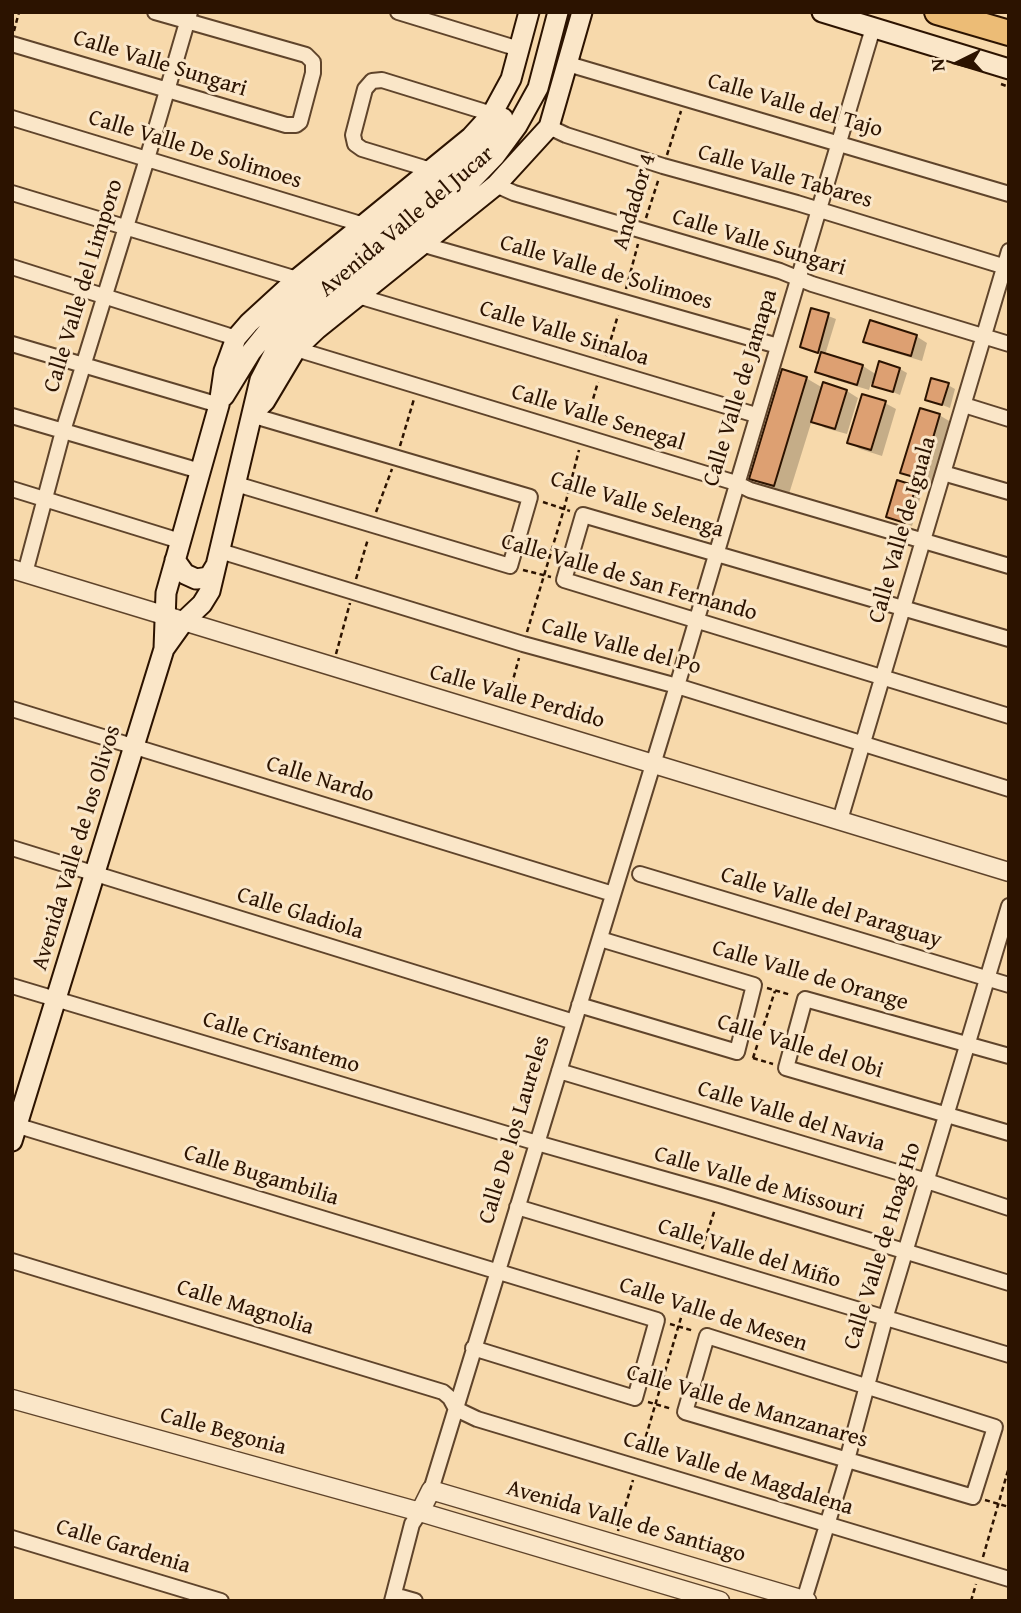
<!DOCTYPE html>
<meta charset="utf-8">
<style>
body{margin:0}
#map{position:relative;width:1021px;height:1613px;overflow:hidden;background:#f7d9ab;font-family:"Gentium Book Plus",serif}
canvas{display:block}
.frame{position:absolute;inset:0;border:14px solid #2c1300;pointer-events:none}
.north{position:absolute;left:923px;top:28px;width:70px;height:70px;-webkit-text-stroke:5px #fae6c8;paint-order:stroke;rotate:264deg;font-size:19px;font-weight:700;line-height:28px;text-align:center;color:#2c1300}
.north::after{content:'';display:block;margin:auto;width:24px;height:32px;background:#2c1300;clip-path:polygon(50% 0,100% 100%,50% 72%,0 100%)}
</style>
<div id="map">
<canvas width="1021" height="1613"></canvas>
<div class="frame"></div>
<div class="north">N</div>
</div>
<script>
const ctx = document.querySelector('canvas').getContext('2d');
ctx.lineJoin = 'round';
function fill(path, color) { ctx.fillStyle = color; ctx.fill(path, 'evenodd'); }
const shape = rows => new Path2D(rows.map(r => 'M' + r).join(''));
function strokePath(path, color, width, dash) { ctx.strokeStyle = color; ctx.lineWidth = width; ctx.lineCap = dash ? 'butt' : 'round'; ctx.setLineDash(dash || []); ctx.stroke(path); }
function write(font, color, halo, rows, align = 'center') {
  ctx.font = font + ' "Gentium Book Plus",serif'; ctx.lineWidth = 6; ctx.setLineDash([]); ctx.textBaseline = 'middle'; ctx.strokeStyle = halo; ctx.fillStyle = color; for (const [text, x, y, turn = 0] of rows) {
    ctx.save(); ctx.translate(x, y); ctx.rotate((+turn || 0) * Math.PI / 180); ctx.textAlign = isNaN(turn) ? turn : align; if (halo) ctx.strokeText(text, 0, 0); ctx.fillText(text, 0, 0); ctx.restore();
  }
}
const shadow = shape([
 [813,310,836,319,825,355,863,366,877,375,900,369,907,373,900,395,871,383,869,390,829,378,817,371,822,355,802,346],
 [916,336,927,343,922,361,876,347,865,341],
 [806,378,823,388,824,385,847,391,858,398,847,434,825,428,812,420,789,494,766,487,751,478],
 [948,385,955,389,950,408,927,399],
 [885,403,896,409,882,456,860,449,849,442],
 [939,415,951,422,932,484,914,479,902,472],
 [915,488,922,492,912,526,888,516]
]);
const building = shape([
 [811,308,829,313,818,353,800,347,811,308],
 [870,320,917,335,911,356,863,342,870,320],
 [821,352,863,365,857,385,815,372,821,352],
 [879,361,900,368,893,392,872,386,879,361],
 [782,369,807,377,774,486,749,479,782,369],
 [931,378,949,383,942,405,925,400,931,378],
 [823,382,847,390,835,429,811,422,823,382],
 [862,394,886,401,871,450,847,443,862,394],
 [920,408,940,414,921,479,900,473,920,408],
 [897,480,916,486,905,523,886,517,897,480]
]);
const path = shape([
 [14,31,19,12],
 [1001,84,1009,87],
 [667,155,681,111],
 [646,218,659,178],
 [626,289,638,244],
 [606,356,618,315],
 [586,423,598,382],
 [400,446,414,399],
 [543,502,570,511],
 [376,512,392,469],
 [523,570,551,577],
 [356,579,368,539],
 [527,632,564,509,579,450],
 [336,654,350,603],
 [507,702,519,658],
 [767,988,791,995],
 [753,1058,775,991],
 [753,1058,773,1064],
 [702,1249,715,1209],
 [670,1324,694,1331],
 [648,1402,672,1409],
 [641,1453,685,1304],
 [985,1500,1009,1507],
 [618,1531,633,1480],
 [983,1557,1009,1467],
 [971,1601,976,1584]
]);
const minor = shape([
 [398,12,519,49],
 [12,44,286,125,296,125,300,122,313,73,313,62,306,55,155,12],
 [568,64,1009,194],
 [12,118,364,225],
 [549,127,566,135,663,166,797,203,1009,268],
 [431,170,362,149,355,144,353,135,365,89,372,81,382,80,492,114],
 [496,185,514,193,780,271,812,284,1009,344],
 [12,193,297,279],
 [421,244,778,346],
 [12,267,236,338],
 [358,296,756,415],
 [12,344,219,405],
 [296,349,736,483,750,490,1009,566],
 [964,405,1009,419],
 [12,416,200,471],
 [943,473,1009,492],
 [236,484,510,566,530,497,251,415],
 [12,489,180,541],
 [220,551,523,644,677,686,1009,789],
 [25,573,63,431,147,159,190,12],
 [1009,639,583,515,564,580,1009,716],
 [12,709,613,894],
 [840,820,1009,251],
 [12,848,574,1022],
 [640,874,1009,985],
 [12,986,537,1143,720,1195,1009,1283],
 [579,1005,737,1052,754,985,600,939],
 [1009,1056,805,999,786,1068,1009,1133],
 [559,1071,927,1181,1009,1208],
 [12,1124,657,1320,635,1398,473,1348],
 [517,1207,1009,1355],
 [12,1261,443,1392,450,1398,456,1409,477,1419,1009,1579],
 [707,1336,995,1427,973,1497,685,1412,707,1336],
 [431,1490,677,686,873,28],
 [12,1538,221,1601],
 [394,1595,415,1601],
 [804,1600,847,1460,885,1319,1009,906],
 [392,1601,412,1524,420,1512]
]);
const tertiary = shape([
 [12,569,1009,872],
 [12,1399,420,1512,720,1601],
 [420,1512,431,1490,807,1601]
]);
const secondary = shape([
 [822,12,1009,69],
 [224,396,251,352,277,320,462,167,485,143,503,118],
 [257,409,265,401,296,349,317,329,496,185,549,127,582,12],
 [175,560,185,574,196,579,209,577,215,567],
 [164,649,184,621,202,604,210,591,260,380,274,353,284,337,300,322,471,181,495,156,517,126,538,88,558,12],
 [12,1141,164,649,166,593,219,405,224,371,236,338,249,323,297,279,471,137,492,114,511,79,529,12]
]);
const motorway = shape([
 [937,12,1009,33]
]);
const streetNames = [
 ["Calle Valle Sungari",160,64,17],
 ["Calle Valle del Tajo",795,106,16],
 ["Calle Valle De Solimoes",195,150,17],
 ["Calle Valle Tabares",785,177,16],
 ["Andador 4",635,202,-73],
 ["Avenida Valle del Jucar",407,222,-40],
 ["Calle Valle Sungari",759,243,17],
 ["Calle Valle de Solimoes",606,273,16],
 ["Calle Valle del Limporo",84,286,-73],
 ["Calle Valle Sinaloa",564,334,17],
 ["Calle Valle de Jamapa",741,388,-73],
 ["Calle Valle Senegal",598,418,17],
 ["Calle Valle Selenga",637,505,17],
 ["Calle Valle de Iguala",903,530,-74],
 ["Calle Valle de San Fernando",629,578,16],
 ["Calle Valle del Po",621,647,15],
 ["Calle Valle Perdido",517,697,16],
 ["Calle Nardo",320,780,17],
 ["Avenida Valle de los Olivos",77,848,-73],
 ["Calle Valle del Paraguay",831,908,17],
 ["Calle Gladiola",300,914,17],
 ["Calle Valle de Orange",810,976,16],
 ["Calle Crisantemo",281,1043,17],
 ["Calle Valle del Obi",800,1047,17],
 ["Calle Valle del Navia",791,1117,17],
 ["Calle De los Laureles",515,1130,-73],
 ["Calle Bugambilia",261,1176,17],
 ["Calle Valle de Missouri",759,1184,16],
 ["Calle Valle de Hoag Ho",883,1246,-73],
 ["Calle Valle del Miño",749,1254,17],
 ["Calle Magnolia",245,1308,17],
 ["Calle Valle de Mesen",713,1315,18],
 ["Calle Valle de Manzanares",747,1407,16],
 ["Calle Begonia",223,1432,15],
 ["Calle Valle de Magdalena",738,1474,17],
 ["Avenida Valle de Santiago",626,1522,16],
 ["Calle Gardenia",123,1547,17]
];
fill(shadow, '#0003');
fill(building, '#dda072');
strokePath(building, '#2c1300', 2);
strokePath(minor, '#5f442b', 18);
strokePath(tertiary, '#5f442b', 21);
strokePath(secondary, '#2c1300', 23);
strokePath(motorway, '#2c1300', 28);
strokePath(path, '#2c1300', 2.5, [5, 3.5]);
strokePath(minor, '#fae6c8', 14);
strokePath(tertiary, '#fae6c8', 18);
strokePath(secondary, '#fae6c8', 19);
strokePath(motorway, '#ecbc76', 24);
write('23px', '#2c1300', '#fae6c8', streetNames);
</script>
